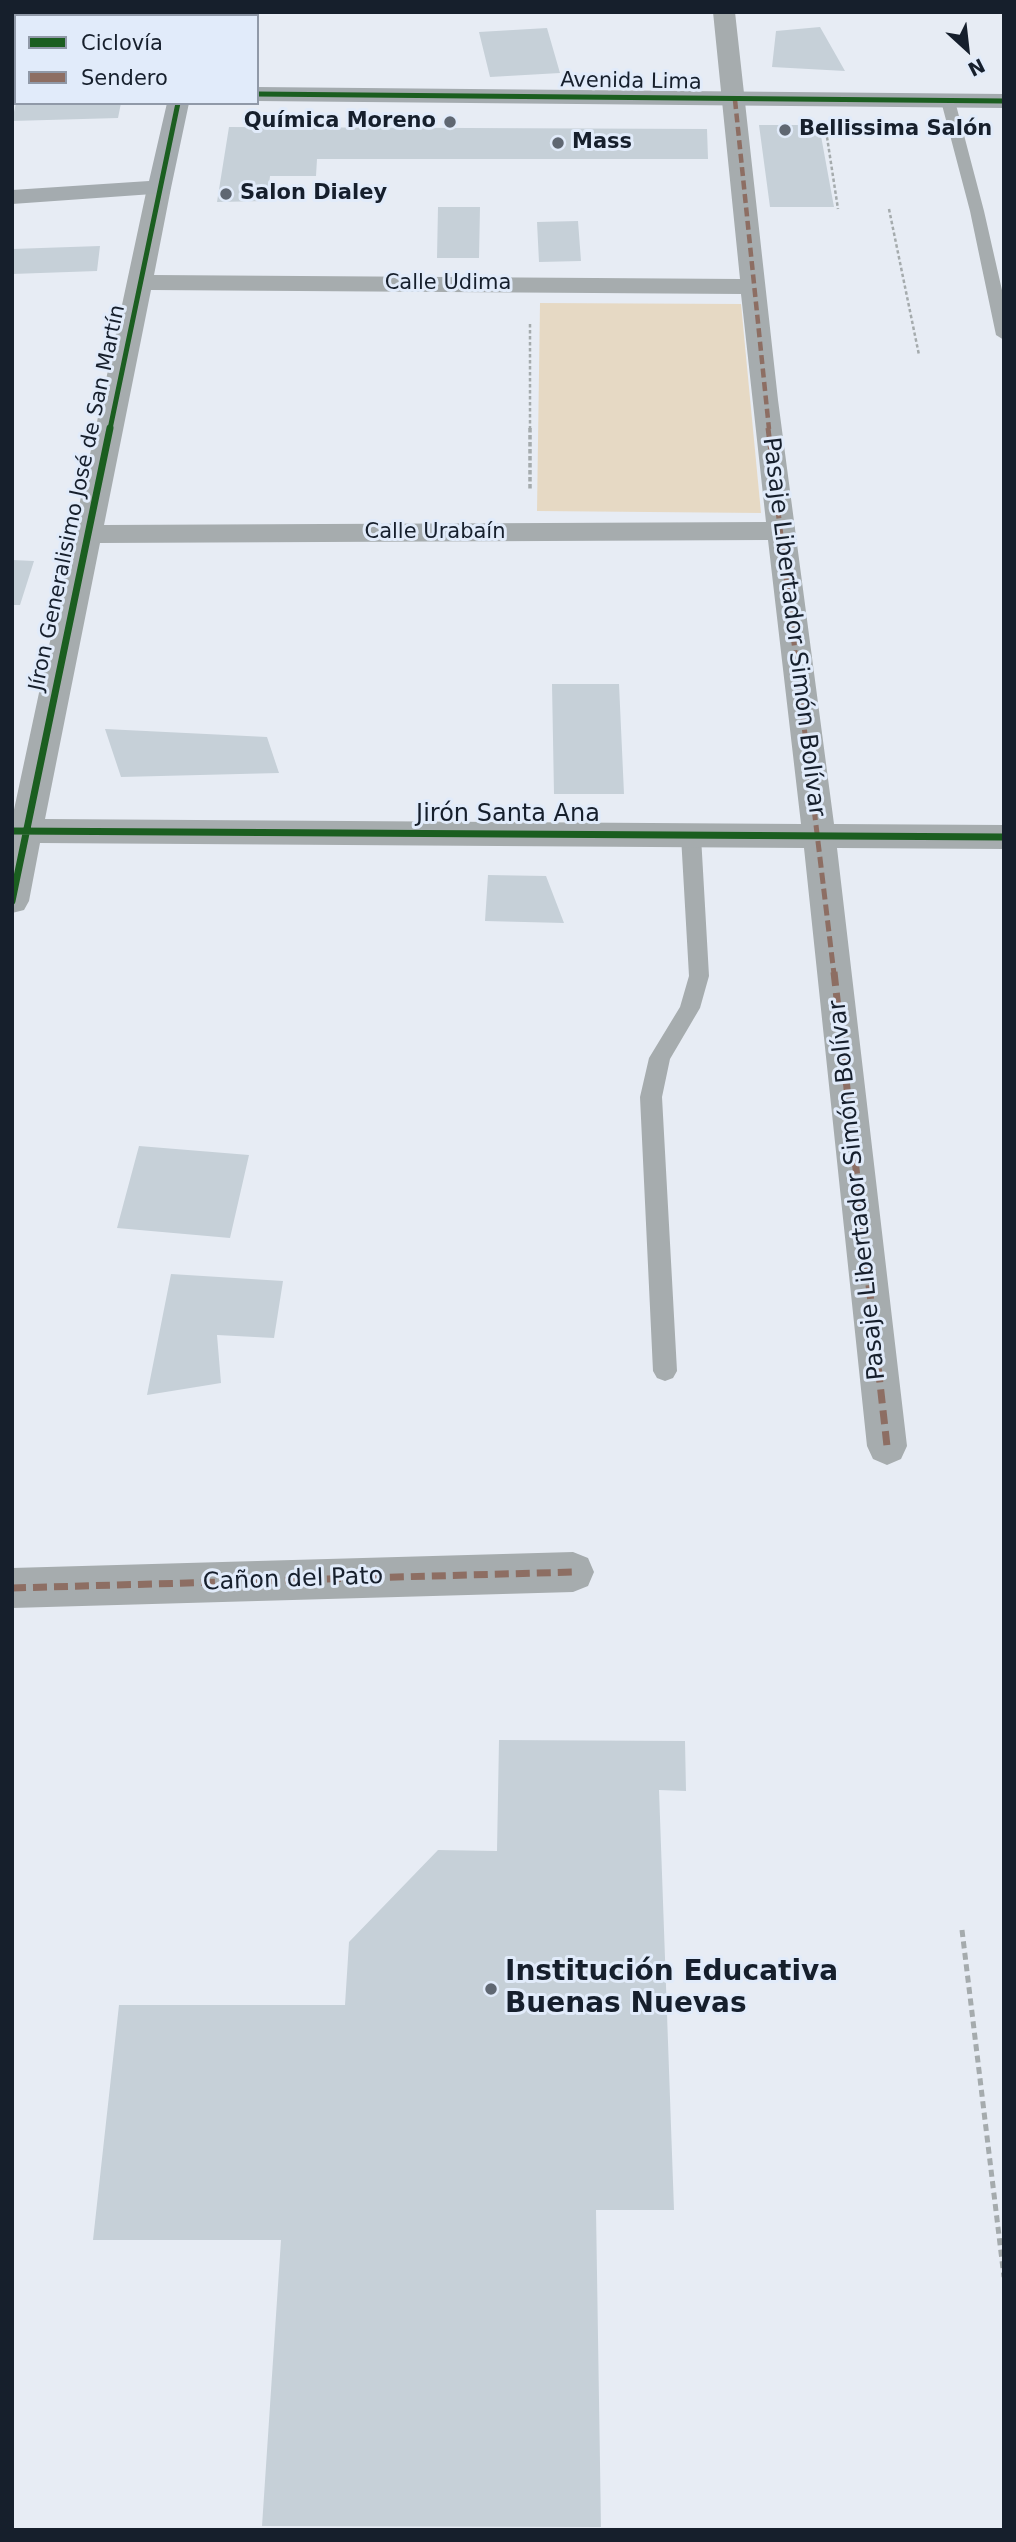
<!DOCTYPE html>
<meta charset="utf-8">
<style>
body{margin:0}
#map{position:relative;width:1016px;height:2542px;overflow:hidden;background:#e7ecf4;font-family:"DejaVu Sans",sans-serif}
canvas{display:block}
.frame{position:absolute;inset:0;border:14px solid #161f2c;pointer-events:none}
.legend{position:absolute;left:14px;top:14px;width:245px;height:91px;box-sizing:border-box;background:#e1ebfa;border:2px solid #9099a8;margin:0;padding:9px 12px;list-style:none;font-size:21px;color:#161f2c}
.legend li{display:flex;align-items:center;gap:14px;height:35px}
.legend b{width:35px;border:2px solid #9099a8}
.north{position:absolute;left:932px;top:14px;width:70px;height:70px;-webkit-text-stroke:5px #e1ebfa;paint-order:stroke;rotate:153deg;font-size:19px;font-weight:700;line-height:28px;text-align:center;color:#161f2c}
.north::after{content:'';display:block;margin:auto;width:24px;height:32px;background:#161f2c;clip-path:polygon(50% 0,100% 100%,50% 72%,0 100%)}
</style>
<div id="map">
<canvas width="1016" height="2542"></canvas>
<div class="frame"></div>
<ul class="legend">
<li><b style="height:9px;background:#1b5e20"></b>Ciclovía</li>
<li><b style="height:9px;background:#8d6e63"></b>Sendero</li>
</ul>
<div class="north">N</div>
</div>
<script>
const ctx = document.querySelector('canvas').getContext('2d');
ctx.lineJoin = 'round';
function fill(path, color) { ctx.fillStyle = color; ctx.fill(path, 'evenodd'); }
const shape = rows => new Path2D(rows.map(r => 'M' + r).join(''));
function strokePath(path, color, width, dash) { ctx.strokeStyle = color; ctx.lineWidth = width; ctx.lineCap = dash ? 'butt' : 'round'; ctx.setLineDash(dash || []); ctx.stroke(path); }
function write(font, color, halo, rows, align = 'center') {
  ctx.font = font + ' "DejaVu Sans",sans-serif'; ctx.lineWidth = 6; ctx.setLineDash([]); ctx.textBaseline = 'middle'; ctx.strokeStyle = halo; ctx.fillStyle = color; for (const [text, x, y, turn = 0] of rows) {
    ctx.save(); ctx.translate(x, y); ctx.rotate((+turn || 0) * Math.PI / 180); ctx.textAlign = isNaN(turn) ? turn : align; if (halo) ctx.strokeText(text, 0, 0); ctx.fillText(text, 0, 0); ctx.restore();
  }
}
const green = shape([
 [540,303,741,304,761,513,537,511]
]);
const building = shape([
 [37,12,140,12,139,16,37,16],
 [820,27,845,71,772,67,776,31],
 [547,28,560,73,490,77,479,32],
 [16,103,121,103,118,118,12,121],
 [759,125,819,125,834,207,770,207],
 [229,127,707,129,708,159,317,159,316,176,270,176,267,201,217,202],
 [438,207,480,207,479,258,437,258],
 [578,221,581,261,539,262,537,222],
 [100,246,97,271,12,274,12,249],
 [12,560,34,561,20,605,12,605],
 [552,684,619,684,624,794,554,794],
 [105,729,267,737,279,773,121,777],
 [488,875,546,876,564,923,485,921],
 [139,1146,249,1155,230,1238,117,1228],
 [171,1274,283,1281,274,1338,217,1335,221,1383,147,1395],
 [499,1740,685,1741,686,1791,659,1790,674,2210,596,2210,601,2527,262,2526,281,2240,93,2240,119,2005,345,2005,349,1942,438,1850,497,1851]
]);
const pathFar2 = shape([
 [827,137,838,209],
 [889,209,919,355],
 [530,324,530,429]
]);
const pathFar1 = shape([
 [530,428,530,491]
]);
const path = shape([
 [962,1930,1004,2277]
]);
const lane = shape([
 [948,97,955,101,984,211,1004,299,1004,340,996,335,970,211,941,101,948,97],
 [691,829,698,831,701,836,709,976,700,1008,670,1059,662,1097,677,1371,673,1378,665,1381,657,1378,653,1371,640,1097,649,1058,680,1007,689,976,681,836,684,831,691,829]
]);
const street = shape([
 [188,12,210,12,209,16,187,16,188,12],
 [713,12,735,12,778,400,834,824,1004,825,1004,849,837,848,907,1446,901,1459,887,1465,873,1459,867,1446,804,848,40,843,29,901,24,910,12,913,12,819,147,188,151,183,159,181,167,183,171,188,154,275,740,279,713,12],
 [151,290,741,294,766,522,104,525,151,290],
 [768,540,801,824,45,819,100,543,768,540],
 [573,1552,588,1558,594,1572,588,1586,573,1592,12,1608,12,1568,573,1552]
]);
const secondary = shape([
 [257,87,1004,94,1004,108,257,101,257,87],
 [167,103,189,103,171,188,167,193,12,204,12,190,149,181,167,103]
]);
const quietFar2 = shape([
 [735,100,769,429]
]);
const quietFar1 = shape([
 [768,428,834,974]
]);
const quiet = shape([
 [834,972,887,1446],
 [12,1588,573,1572]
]);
const cyclewayFar1 = shape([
 [257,94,1004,101],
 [110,429,178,103]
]);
const cycleway = shape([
 [12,831,1004,837],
 [12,901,110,428]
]);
const markers = [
 [450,122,7,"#5f6772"],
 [785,130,7,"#5f6772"],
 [558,143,7,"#5f6772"],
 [226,194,7,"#5f6772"],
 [491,1989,7,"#5f6772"]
];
const farStreetnames = [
 ["Avenida Lima",631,82,1],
 ["Calle Udima",448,284],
 ["Jíron Generalisimo José de San Martín",78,498,-78],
 ["Calle Urabaín",435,533]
];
const farPoinames = [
 ["Química Moreno",436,122,"right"],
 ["Bellissima Salón",799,130],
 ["Mass",572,143],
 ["Salon Dialey",240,194]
];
const streetNames = [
 ["Pasaje Libertador Simón Bolívar",793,627,83],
 ["Jirón Santa Ana",508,815],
 ["Pasaje Libertador Simón Bolívar",858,1190,-96],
 ["Cañon del Pato",293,1580,-2]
];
const nearPoinames = [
 ["Institución Educativa",505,1973],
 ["Buenas Nuevas",505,2005]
];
fill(green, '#e6d9c4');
fill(building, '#c6d0d8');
strokePath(pathFar2, '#a5abad', 2.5, [3.5, 2.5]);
strokePath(pathFar1, '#a5abad', 3.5, [4.5, 2.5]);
strokePath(path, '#a5abad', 5, [7, 4.5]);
fill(lane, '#a6acae');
fill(street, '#a6acae');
fill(secondary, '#a4abaf');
strokePath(quietFar2, '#8d6e63', 4.5, [9, 4.5]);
strokePath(quietFar1, '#8d6e63', 5, [11, 5]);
strokePath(quiet, '#8d6e63', 7, [14, 7]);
strokePath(cyclewayFar1, '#1b5e20', 5);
strokePath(cycleway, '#1b5e20', 7);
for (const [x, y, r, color] of markers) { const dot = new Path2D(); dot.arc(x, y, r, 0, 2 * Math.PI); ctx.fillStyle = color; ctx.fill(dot); strokePath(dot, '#e1ebfa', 2.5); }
write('21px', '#161f2c', '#e1ebfa', farStreetnames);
write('bold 21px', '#161f2c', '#e1ebfa', farPoinames, 'left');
write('24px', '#161f2c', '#e1ebfa', streetNames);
write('bold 28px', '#161f2c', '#e1ebfa', nearPoinames, 'left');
</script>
